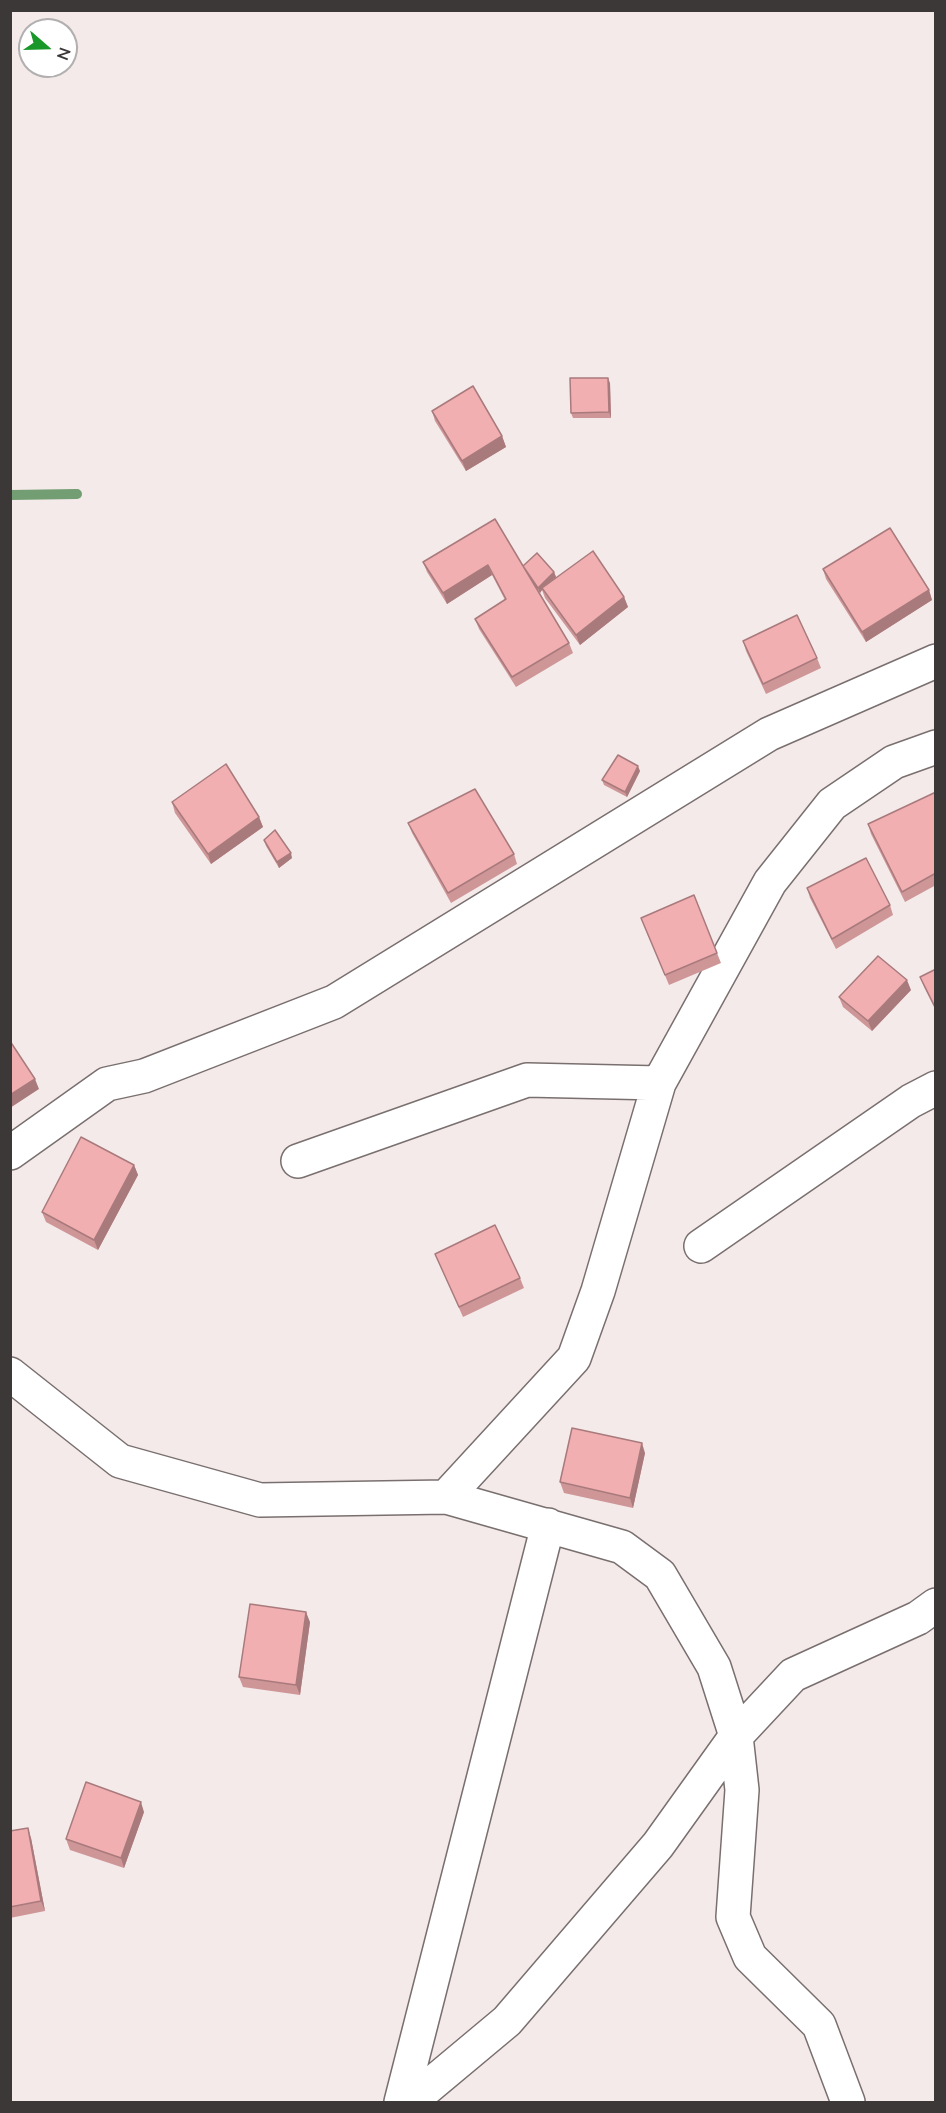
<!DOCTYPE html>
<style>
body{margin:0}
#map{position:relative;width:946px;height:2113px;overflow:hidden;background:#f5eaea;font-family:"Nunito Sans",sans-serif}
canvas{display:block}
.frame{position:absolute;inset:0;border:12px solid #3c3838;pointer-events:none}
.north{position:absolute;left:18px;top:18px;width:60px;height:60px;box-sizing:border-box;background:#fff;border:2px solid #b1afaf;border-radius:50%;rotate:110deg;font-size:16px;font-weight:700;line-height:24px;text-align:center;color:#3c3838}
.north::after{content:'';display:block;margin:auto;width:21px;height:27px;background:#199729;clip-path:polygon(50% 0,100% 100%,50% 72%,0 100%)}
</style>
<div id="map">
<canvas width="946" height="2113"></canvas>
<div class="frame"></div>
<div class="north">N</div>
</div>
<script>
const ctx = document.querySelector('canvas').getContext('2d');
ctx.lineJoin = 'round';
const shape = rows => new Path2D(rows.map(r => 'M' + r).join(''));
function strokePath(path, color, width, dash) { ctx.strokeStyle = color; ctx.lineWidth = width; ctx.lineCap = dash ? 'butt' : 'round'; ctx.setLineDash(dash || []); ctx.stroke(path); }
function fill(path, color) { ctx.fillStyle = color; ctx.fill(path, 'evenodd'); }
const stream = shape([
 [10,495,77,494]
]);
const minor = shape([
 [10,1153,107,1084,144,1076,334,1002,769,734,936,661],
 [298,1161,527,1080,659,1083],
 [701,1246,911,1101,936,1088],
 [10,1374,120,1461,260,1500,446,1497,622,1547,660,1575,714,1667,736,1736,742,1790,733,1917,750,1957,819,2025,848,2102],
 [446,1497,574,1358,598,1291,659,1083,770,882,832,804,894,762,936,747],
 [401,2102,548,1525],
 [410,2102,507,2021,658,1845,736,1736,793,1675,918,1618,936,1605]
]);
const wall = shape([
 [610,383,611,418,573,418,571,413],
 [432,411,502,436,506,447,466,471,435,421],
 [423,562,523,566,554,572,556,577,624,597,628,607,580,645,545,598,542,590,540,593,536,587,569,643,573,653,516,687,479,629,475,619,505,600,492,575,447,604,427,572],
 [823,569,929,590,932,600,866,642,826,579],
 [743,641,817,658,821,668,766,694,746,651],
 [640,771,627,797,604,785,602,780],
 [936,792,936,885,905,902,871,834,868,824],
 [172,802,259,817,263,827,211,864,175,813],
 [408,823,514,854,517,864,451,903,412,833],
 [264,840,292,858,279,868,266,846],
 [807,888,890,905,893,915,836,949,810,898],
 [641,918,717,953,721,963,669,985],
 [936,969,936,1011,924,987,920,977],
 [911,990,872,1031,843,1007,839,997],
 [134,1165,138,1175,98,1250,46,1222,42,1212],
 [435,1254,520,1278,524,1288,463,1317],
 [645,1453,633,1508,564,1493,560,1482],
 [310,1622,300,1695,243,1687,239,1677],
 [144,1812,124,1868,70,1850,66,1839],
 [10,1831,31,1838,45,1911,10,1918]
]);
const shadedWall = shape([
 [608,378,610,383,611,418,609,412],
 [502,436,506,447,466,471,462,461],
 [488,565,492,575,447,604,443,593],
 [554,572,556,577,542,588,542,590,540,593,538,588],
 [929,590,932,600,866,642,862,632],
 [624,597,628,607,580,645,576,635],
 [638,766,640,771,627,797,625,792],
 [259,817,263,827,211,864,208,854],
 [291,853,292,858,279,868,277,862],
 [907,980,911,990,872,1031,868,1021],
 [35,1079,39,1089,10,1108,10,1095],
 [134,1165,138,1175,98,1250,94,1240],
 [642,1443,645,1453,633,1508,630,1498],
 [306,1612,310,1622,300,1695,296,1685],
 [141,1802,144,1812,124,1868,121,1858],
 [28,1828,31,1838,45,1911,41,1901]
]);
const building = shape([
 [570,378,608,378,609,412,571,413,570,378],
 [473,386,502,436,462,461,432,411,473,386],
 [495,519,569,643,512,677,475,619,506,599,488,565,443,593,423,562,495,519],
 [890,528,929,590,862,632,823,569,890,528],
 [593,551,624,597,576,635,542,588,593,551],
 [537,553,554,572,538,588,523,566,537,553],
 [797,615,817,658,763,684,743,641,797,615],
 [618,755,638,766,625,792,602,780,618,755],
 [226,764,259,817,208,854,172,802,226,764],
 [475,789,514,854,448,893,408,823,475,789],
 [936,792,936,873,902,892,868,824,936,792],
 [275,830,291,853,277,862,264,840,275,830],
 [866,858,890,905,832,939,807,888,866,858],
 [694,895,717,953,665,975,641,918,694,895],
 [878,956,907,980,868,1021,839,997,878,956],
 [936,969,936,1009,920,977,936,969],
 [10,1041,35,1079,10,1095,10,1041],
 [81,1137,134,1165,94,1240,42,1212,81,1137],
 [495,1225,520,1278,459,1307,435,1254,495,1225],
 [572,1428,642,1443,630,1498,560,1482,572,1428],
 [250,1604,306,1612,296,1685,239,1677,250,1604],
 [86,1782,141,1802,121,1858,66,1839,86,1782],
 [28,1828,41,1901,10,1907,10,1831,28,1828]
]);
strokePath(stream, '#739d72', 10);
strokePath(minor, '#796f6f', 36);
strokePath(minor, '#fff', 33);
fill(wall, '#cf9698');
fill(shadedWall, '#a97a7c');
fill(building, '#f1afb1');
strokePath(building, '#a97a7c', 1.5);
</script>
